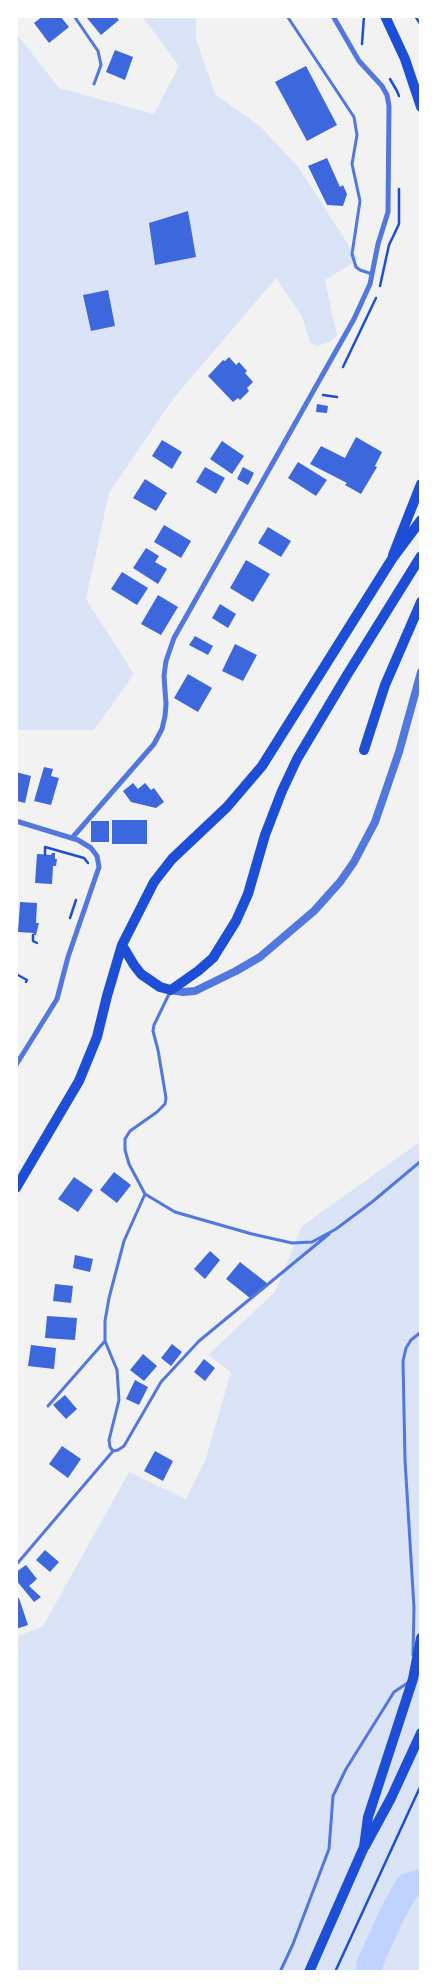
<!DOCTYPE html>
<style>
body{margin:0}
#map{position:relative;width:437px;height:1988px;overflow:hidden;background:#f2f2f2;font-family:Literata,serif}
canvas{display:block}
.frame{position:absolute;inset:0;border:18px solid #fff;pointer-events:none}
</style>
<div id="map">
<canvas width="437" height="1988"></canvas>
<div class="frame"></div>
</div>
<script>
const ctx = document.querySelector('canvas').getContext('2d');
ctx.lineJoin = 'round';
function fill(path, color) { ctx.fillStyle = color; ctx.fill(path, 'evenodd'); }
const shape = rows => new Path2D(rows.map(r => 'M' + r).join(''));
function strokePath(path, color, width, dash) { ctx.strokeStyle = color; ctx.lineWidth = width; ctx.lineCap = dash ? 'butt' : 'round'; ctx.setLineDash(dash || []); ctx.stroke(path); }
const green = shape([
 [142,16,196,16,196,39,215,94,261,127,299,168,358,260,325,280,337,336,330,342,317,346,310,342,302,316,276,278,173,399,109,493,86,599,134,674,94,730,19,730,16,724,16,33,59,88,154,114,179,66],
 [421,1141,421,1972,16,1972,16,1637,43,1626,129,1472,186,1499,205,1461,231,1372,208,1355,275,1292,302,1226]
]);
const river = shape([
 [369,1972,369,1965,393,1912,408,1886,421,1882]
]);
const building = shape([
 [43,16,60,16,69,27,49,43,34,23],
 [89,16,115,16,119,20,101,35,87,18],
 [115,50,133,57,125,80,106,72],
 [306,66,337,125,307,141,275,82],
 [327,158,340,187,343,185,347,194,343,206,327,205,308,166],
 [188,211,196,257,155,265,149,223],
 [108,290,115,326,91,331,83,295],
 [229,357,236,365,239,362,247,371,245,373,253,382,247,388,249,391,240,400,238,398,233,402,208,376,223,360,225,361],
 [317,404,328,406,327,413,316,412],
 [356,437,382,452,375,466,377,467,361,494,345,485,347,483,310,464,321,446,345,458],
 [162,440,182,452,172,469,152,456],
 [222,441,244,456,232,474,210,459],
 [298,462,327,480,316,496,288,478],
 [205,467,225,478,216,494,196,482],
 [243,467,254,473,248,485,237,479],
 [145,479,167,493,156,511,133,498],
 [164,525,191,541,181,558,154,542],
 [268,527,291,541,281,557,258,543],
 [146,548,159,556,155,562,167,569,158,584,133,568],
 [246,560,270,574,253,602,230,588],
 [122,572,148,588,137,605,111,589],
 [158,595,178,607,161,635,141,624],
 [220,604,236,614,228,628,212,618],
 [195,636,213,646,208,655,189,645],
 [235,644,257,655,243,681,222,671],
 [188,674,212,688,198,712,174,698],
 [44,767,53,769,51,776,59,778,51,805,34,801],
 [16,772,31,776,25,803,17,801],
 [133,783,138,789,145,783,151,790,154,788,164,802,156,808,131,802,123,791],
 [112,820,147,820,147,844,112,844],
 [91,821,109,821,109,842,91,842],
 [52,853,55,853,55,859,57,859,56,866,53,866,52,884,35,883,37,854,51,855],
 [20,902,37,903,36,923,39,923,36,935,33,935,34,933,18,932],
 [114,1172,131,1185,117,1203,100,1190],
 [74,1177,93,1190,78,1212,58,1199],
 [210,1251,220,1260,205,1279,194,1269],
 [75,1255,93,1259,90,1272,73,1268],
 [240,1262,268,1284,250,1298,226,1279],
 [55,1284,73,1286,71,1303,53,1301],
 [47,1316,77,1318,75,1340,45,1338],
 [172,1344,182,1352,171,1366,161,1358],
 [31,1345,56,1348,54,1369,28,1366],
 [143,1354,157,1366,144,1381,130,1370],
 [204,1359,215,1368,205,1381,194,1372],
 [135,1380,148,1387,139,1405,126,1399],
 [65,1395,77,1409,66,1419,53,1405],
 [62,1446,81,1459,68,1478,49,1464],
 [155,1451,173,1461,163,1481,144,1471],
 [45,1550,59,1562,50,1572,36,1560],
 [26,1565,37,1579,29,1586,41,1597,34,1602,16,1580,16,1572],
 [19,1598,28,1625,16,1629,16,1599]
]);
const path = shape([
 [415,16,421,25],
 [362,44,364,16],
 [390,79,397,91,399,96],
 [380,286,389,245,399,224,399,189],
 [343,367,376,298],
 [323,395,337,397],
 [45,855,45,847,84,858,88,863],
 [70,918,76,900],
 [33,935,33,941,37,943],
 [16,974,27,980,26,982],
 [335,1972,421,1785]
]);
const service = shape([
 [74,16,98,51,101,65,94,84],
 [287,16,354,117,357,135,352,164,360,201,352,254,356,267,360,270,372,274],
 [145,1194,129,1164,125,1150,125,1139,130,1131,157,1112,165,1104,166,1098,158,1050,153,1031,154,1025,170,992],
 [105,1341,117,1370,119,1400,109,1440,110,1447,113,1451,118,1450,124,1446,161,1382,199,1341,329,1234],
 [48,1406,105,1341,105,1321,109,1298,124,1241,145,1194,175,1212,252,1234,292,1243,312,1242,336,1229,372,1202,421,1161],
 [16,1565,113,1451],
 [413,1655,414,1608,405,1460,403,1361,406,1348,411,1340,421,1332],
 [280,1972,293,1944,329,1849,333,1796,346,1769,394,1692,409,1682]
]);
const minor = shape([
 [16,821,78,840,91,848,97,856,99,867,68,957,57,999,16,1065],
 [72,838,154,744,162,729,165,716,166,704,164,676,166,661,174,638,354,319,370,284,378,244,388,212,389,106,387,95,382,86,359,61,333,16]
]);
const tertiary = shape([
 [171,990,183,992,195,991,236,971,260,957,314,911,340,882,354,862,375,822,399,752,421,672]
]);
const primary = shape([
 [385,16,405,59,421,107],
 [393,555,421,484],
 [365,1846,391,1798,421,1733]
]);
const trunk = shape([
 [364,750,385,685,421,602],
 [122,945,134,965,141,974,160,987,171,990,198,971,213,958,236,921,248,894,265,835,282,791,297,759,347,675,421,556],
 [16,1188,79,1081,97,1037,107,996,122,945,154,882,172,859,227,807,262,766,392,559,421,520],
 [309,1972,364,1847,368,1817,413,1679,421,1638]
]);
fill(green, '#dbe4f7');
strokePath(river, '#bfd3fe', 26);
fill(building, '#3d67dc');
strokePath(path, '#1d4ed8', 2.5);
strokePath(service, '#5277de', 3);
strokePath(minor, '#5277de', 5);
strokePath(tertiary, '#5277de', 8);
strokePath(primary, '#1d4ed8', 10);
strokePath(trunk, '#1d4ed8', 10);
</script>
